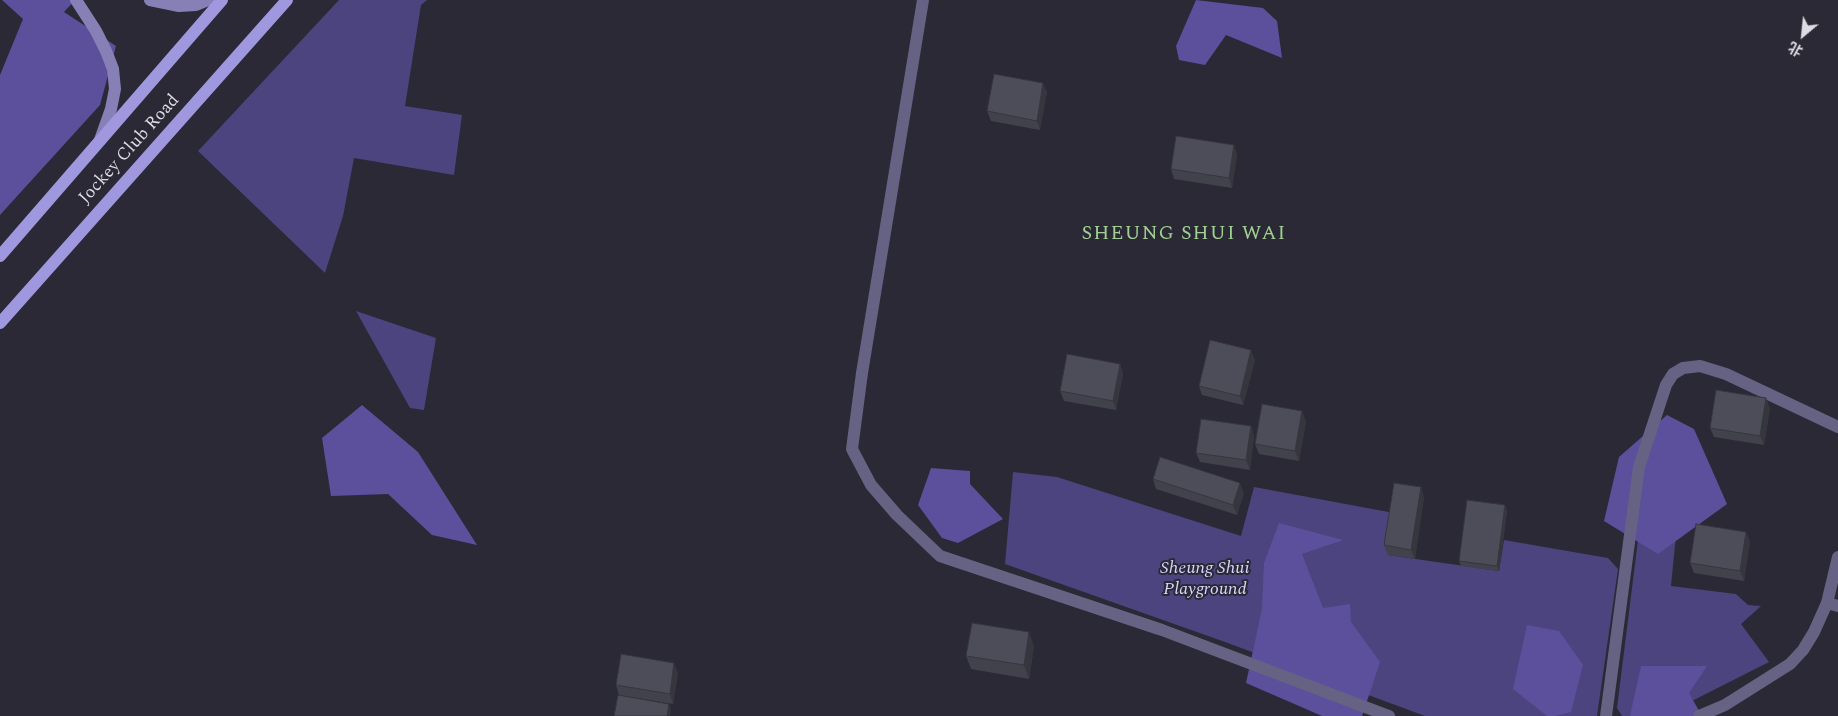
<!DOCTYPE html>
<meta charset="utf-8">
<style>
body{margin:0}
#map{position:relative;width:1838px;height:716px;overflow:hidden;background:#2a2935;font-family:Spectral,"Noto Sans SC",serif}
canvas{display:block}
.north{position:absolute;left:1778px;top:10px;width:50px;height:50px;-webkit-text-stroke:4px #2a2935;paint-order:stroke;rotate:208deg;font-size:14px;font-weight:700;line-height:20px;text-align:center;color:#dddce5}
.north::after{content:'';display:block;margin:auto;width:18px;height:22px;background:#dddce5;clip-path:polygon(50% 0,100% 100%,50% 72%,0 100%)}
</style>
<div id="map">
<canvas width="1838" height="716"></canvas>
<div class="north">北</div>
</div>
<script>
const ctx = document.querySelector('canvas').getContext('2d');
ctx.lineJoin = 'round';
function fill(path, color) { ctx.fillStyle = color; ctx.fill(path, 'evenodd'); }
const shape = rows => new Path2D(rows.map(r => 'M' + r).join(''));
function strokePath(path, color, width, dash) { ctx.strokeStyle = color; ctx.lineWidth = width; ctx.lineCap = dash ? 'butt' : 'round'; ctx.setLineDash(dash || []); ctx.stroke(path); }
function write(font, color, halo, rows, align = 'center') {
  ctx.font = font + ' Spectral,serif'; ctx.lineWidth = 4; ctx.setLineDash([]); ctx.textBaseline = 'middle'; ctx.strokeStyle = halo; ctx.fillStyle = color; for (const [text, x, y, turn = 0] of rows) {
    ctx.save(); ctx.translate(x, y); ctx.rotate((+turn || 0) * Math.PI / 180); ctx.textAlign = isNaN(turn) ? turn : align; if (halo) ctx.strokeText(text, 0, 0); ctx.fillText(text, 0, 0); ctx.restore();
  }
}
const green = shape([
 [339,0,427,0,421,5,405,106,462,115,454,175,354,158,343,216,325,273,198,151],
 [356,311,436,338,424,410,410,408],
 [1013,472,1057,477,1241,536,1254,487,1394,513,1388,555,1499,571,1504,540,1608,558,1618,569,1597,716,1425,716,1225,642,1005,564],
 [1639,532,1676,535,1671,586,1736,594,1748,605,1761,606,1741,624,1769,662,1688,703,1654,716,1622,716,1617,708]
]);
const forest = shape([
 [2,0,75,0,64,12,116,46,100,105,0,215,0,75,23,19],
 [1196,0,1263,8,1277,21,1282,58,1226,35,1205,65,1179,60,1176,46],
 [362,405,418,452,477,545,432,535,388,494,331,496,322,438],
 [1667,415,1694,429,1727,504,1658,554,1604,521,1619,457],
 [931,468,970,471,970,484,1003,519,958,543,942,538,918,505],
 [1279,523,1343,540,1302,554,1323,608,1350,604,1351,622,1380,662,1362,716,1322,716,1246,683,1262,609,1264,563],
 [1527,625,1559,631,1583,665,1571,712,1555,716,1547,716,1513,689],
 [1641,666,1707,666,1689,693,1702,716,1630,716]
]);
const lane = shape([
 [1827,603,1838,606],
 [1606,716,1639,467,1666,385,1673,374,1683,368,1700,366,1726,374,1838,427]
]);
const street = shape([
 [923,0,862,373,852,449,871,485,897,515,940,556,1162,630,1389,716],
 [1699,716,1725,705,1790,664,1803,650,1814,632,1827,603,1838,557]
]);
const secondary = shape([
 [76,0,96,31,106,51,113,69,115,89,111,109,100,140],
 [150,0,179,6,196,5,208,0]
]);
const primary = shape([
 [0,256,222,0],
 [0,323,287,0]
]);
const wall = shape([
 [1047,92,1040,130,991,121,987,111],
 [1237,154,1232,188,1174,179,1171,169],
 [1255,360,1243,405,1202,395,1199,386],
 [1120,364,1123,374,1116,410,1064,401,1060,391],
 [1770,408,1764,445,1714,437,1710,428],
 [1306,421,1299,461,1259,454,1255,444],
 [1251,426,1254,436,1250,470,1200,462,1196,453],
 [1153,479,1244,493,1237,515,1156,489],
 [1424,497,1415,559,1388,555,1384,545],
 [1505,505,1507,511,1499,571,1461,566,1459,561],
 [1746,532,1750,542,1744,581,1694,573,1690,563],
 [1034,646,1029,679,971,669,966,656],
 [678,673,673,704,619,695,616,685]
]);
const shadedWall = shape([
 [1043,83,1047,92,1040,130,1037,121],
 [1234,145,1237,154,1232,188,1229,178],
 [1251,350,1255,360,1243,405,1240,396],
 [1120,364,1123,374,1116,410,1113,401],
 [1766,398,1770,408,1764,445,1760,436],
 [1302,411,1306,421,1299,461,1295,451],
 [1251,426,1254,436,1250,470,1246,460],
 [1240,483,1244,493,1237,515,1233,505],
 [1421,487,1424,497,1415,559,1411,550],
 [1505,505,1507,511,1499,571,1497,566],
 [1746,532,1750,542,1744,581,1740,571],
 [1029,632,1034,646,1029,679,1024,665],
 [674,663,678,673,673,704,670,694],
 [669,704,671,709,670,716,667,716]
]);
const building = shape([
 [994,74,1043,83,1037,121,987,111,994,74],
 [1176,136,1234,145,1229,178,1171,169,1176,136],
 [1210,340,1251,350,1240,396,1199,386,1210,340],
 [1067,354,1120,364,1113,401,1060,391,1067,354],
 [1716,390,1766,398,1760,436,1710,428,1716,390],
 [1262,404,1302,411,1295,451,1255,444,1262,404],
 [1201,419,1251,426,1246,460,1196,453,1201,419],
 [1160,457,1240,483,1233,505,1153,479,1160,457],
 [1394,483,1421,487,1411,550,1384,545,1394,483],
 [1467,500,1505,505,1497,566,1459,561,1467,500],
 [1696,524,1746,532,1740,571,1690,563,1696,524],
 [972,623,1029,632,1024,665,966,656,972,623],
 [621,654,674,663,670,694,616,685,621,654],
 [618,695,669,704,667,716,614,716,618,695]
]);
const streetNames = [
 ["Jockey Club Road",130,150,-48]
];
const parkNames = [
 ["Sheung Shui",1205,569],
 ["Playground",1205,590]
];
const quarterNames = [
 ["SHEUNG SHUI WAI",1184,235]
];
fill(green, '#4c447e');
fill(forest, '#5c509c');
strokePath(lane, '#656284', 12);
strokePath(street, '#656284', 12);
strokePath(secondary, '#8680b7', 12);
strokePath(primary, '#9f98de', 12);
fill(wall, '#42424d');
fill(shadedWall, '#36363f');
fill(building, '#4d4d5a');
strokePath(building, '#36363f', 1);
write('18px', '#dddce5', '#2a2935', streetNames);
write('italic 18px', '#d7d4ff', '#2a2935', parkNames);
ctx.letterSpacing = '1px';
write('20px', '#a1d192', '#2a2935', quarterNames);
ctx.letterSpacing = '0px';
</script>
